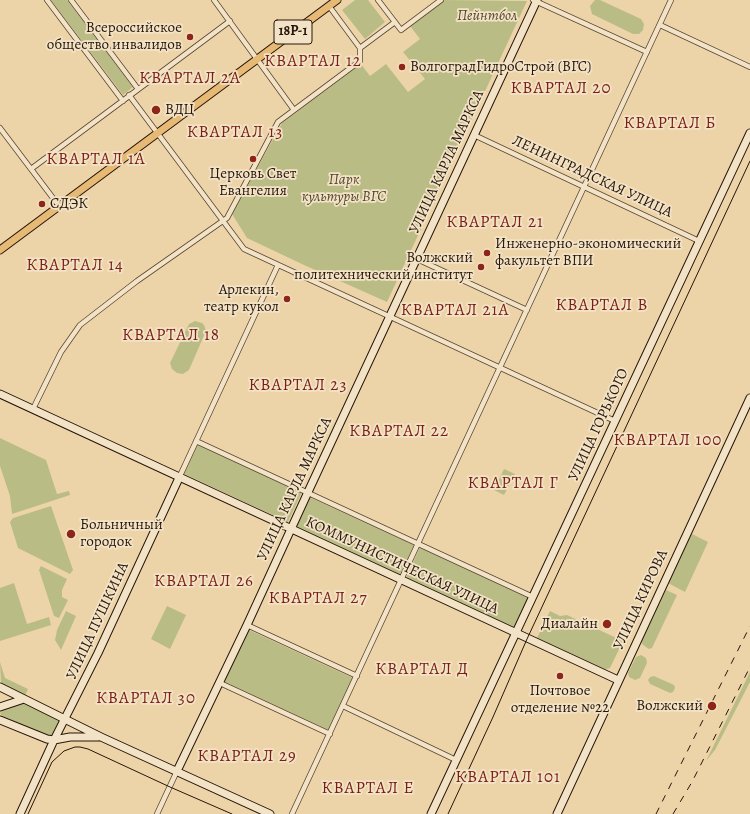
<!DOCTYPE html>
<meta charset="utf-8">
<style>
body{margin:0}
canvas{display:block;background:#edd4a8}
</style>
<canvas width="750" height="814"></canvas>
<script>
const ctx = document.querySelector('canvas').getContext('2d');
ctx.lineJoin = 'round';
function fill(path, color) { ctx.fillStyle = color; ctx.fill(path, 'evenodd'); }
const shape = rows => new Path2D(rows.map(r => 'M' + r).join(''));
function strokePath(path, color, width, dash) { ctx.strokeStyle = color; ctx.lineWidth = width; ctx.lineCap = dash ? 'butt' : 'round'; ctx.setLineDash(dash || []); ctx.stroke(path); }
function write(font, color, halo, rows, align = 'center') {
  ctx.font = font + ' Alegreya,serif'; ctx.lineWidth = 3.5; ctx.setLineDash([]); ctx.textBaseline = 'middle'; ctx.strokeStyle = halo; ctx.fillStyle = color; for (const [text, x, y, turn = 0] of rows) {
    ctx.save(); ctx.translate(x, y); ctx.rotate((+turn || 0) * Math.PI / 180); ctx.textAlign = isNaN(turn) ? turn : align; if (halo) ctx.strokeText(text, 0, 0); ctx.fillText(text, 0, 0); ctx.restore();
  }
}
const green = shape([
 [51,0,67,0,133,87,123,95],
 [355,0,368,0,385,22,365,39,342,10],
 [445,0,527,1,387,302,304,265,247,238,232,214,282,123,361,64,370,76,386,64,408,92,425,79,403,52,420,39,410,26],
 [595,0,600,0,641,19,644,24,643,30,639,34,633,34,592,14,590,6],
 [195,321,202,323,204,325,206,331,189,370,183,374,177,373,172,369,170,363,189,324],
 [0,438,46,460,57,494,69,491,70,495,12,514,10,496,0,466],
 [198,444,302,492,288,522,184,474],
 [504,469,515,474,504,495,494,490],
 [309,497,414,545,400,575,295,526],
 [51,506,73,570,70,574,18,548,10,522,13,518],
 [692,534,708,542,685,592,668,583,690,535],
 [420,547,529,597,515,628,406,578],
 [41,566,67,579,62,590,62,597,68,600,59,618,54,616,39,570],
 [14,583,27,624,49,617,51,625,0,641,0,588],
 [666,590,677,595,652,648,649,649,643,645,641,642],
 [167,606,186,615,170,649,151,639],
 [66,611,76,616,61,650,55,640,57,630],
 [550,611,560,616,567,615,623,641,610,668,607,669,605,669,537,638],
 [247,629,353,678,329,730,223,681],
 [641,655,646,658,647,663,640,678,635,680,629,677,628,673,636,657],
 [0,662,5,678,28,689,25,696,1,684],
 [750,672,750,682,715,750,706,761],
 [654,676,674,685,675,688,673,692,670,693,650,684,648,680,650,677],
 [24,703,56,718,59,723,59,727,53,737,49,737,1,715,0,713,2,711]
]);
const street = shape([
 [47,0,123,101],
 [71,0,138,89],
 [214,0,294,110],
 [378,0,401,30,441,0],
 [533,0,647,52],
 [329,6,360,48],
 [660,25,750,67],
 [360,48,395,22],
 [129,95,244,249,615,421],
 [0,128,59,206],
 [474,135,699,241],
 [31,169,230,21],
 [417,259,527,310],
 [33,409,61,352,80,325,137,281,227,218,278,122,360,61,360,48],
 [196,441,533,597],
 [179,478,278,265],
 [247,625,357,676],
 [220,683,330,734],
 [343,706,456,760],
 [157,814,177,771],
 [292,814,671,0]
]);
const secondary = shape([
 [0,394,618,680],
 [0,687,101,737,270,814],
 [0,707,24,699],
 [0,720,47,739,54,740,70,737,98,737],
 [177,771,247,625,308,492,537,0],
 [20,814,54,740,98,653,179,478],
 [431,814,750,133],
 [557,814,750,398]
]);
const primary = shape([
 [0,250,337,0]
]);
const tram = shape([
 [28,814,52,762,64,751,75,747,80,747,88,749,170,787,232,814],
 [448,814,493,717,527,639,750,161]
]);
const rail = shape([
 [656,814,750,626],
 [673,814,692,782,750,667]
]);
const markers = [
 [190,37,4,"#8f2418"],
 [402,67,4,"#8f2418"],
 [156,110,5,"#8f2418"],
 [253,159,4,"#8f2418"],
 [42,204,4,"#8f2418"],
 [487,253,4,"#8f2418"],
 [481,267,4,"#8f2418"],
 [287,299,4,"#8f2418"],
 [71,534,5,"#8f2418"],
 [607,624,5,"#8f2418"],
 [560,676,4,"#8f2418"],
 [712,706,5,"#8f2418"]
];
const shields = [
 [293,32,38]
];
const shieldNames = [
 ["18Р-1",293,32]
];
const parkNames = [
 ["Пейнтбол",487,16],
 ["Парк",344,180],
 ["культуры ВГС",344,197]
];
const poiNames = [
 ["Всероссийское",182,28],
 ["общество инвалидов",182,45],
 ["ВолгоградГидроСтрой (ВГС)",410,67,"left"],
 ["ВДЦ",165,110,"left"],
 ["Церковь Свет",253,174,"center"],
 ["Евангелия",253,191,"center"],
 ["СДЭК",50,204,"left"],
 ["Инженерно-экономический",495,244,"left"],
 ["факультет ВПИ",495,261,"left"],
 ["Волжский",473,258],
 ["политехнический институт",473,275],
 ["Арлекин,",279,290],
 ["театр кукол",279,307],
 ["Больничный",80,525,"left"],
 ["городок",80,542,"left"],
 ["Диалайн",598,624],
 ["Почтовое",560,691,"center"],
 ["отделение №22",560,708,"center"],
 ["Волжский",703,706]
];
const streetNames = [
 ["УЛИЦА КАРЛА МАРКСА",447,162,-65],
 ["ЛЕНИНГРАДСКАЯ УЛИЦА",592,177,25],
 ["УЛИЦА ГОРЬКОГО",599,425,-65],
 ["УЛИЦА КАРЛА МАРКСА",295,489,-65],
 ["КОММУНИСТИЧЕСКАЯ УЛИЦА",402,566,25],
 ["УЛИЦА КИРОВА",641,600,-65],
 ["УЛИЦА ПУШКИНА",98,621,-65]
];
const quarterNames = [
 ["КВАРТАЛ 12",313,62],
 ["КВАРТАЛ 2А",190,79],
 ["КВАРТАЛ 20",561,89],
 ["КВАРТАЛ Б",670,124],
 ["КВАРТАЛ 13",235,133],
 ["КВАРТАЛ 1А",96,160],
 ["КВАРТАЛ 21",495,223],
 ["КВАРТАЛ 14",75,266],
 ["КВАРТАЛ В",602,306],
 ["КВАРТАЛ 21А",455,311],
 ["КВАРТАЛ 18",171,336],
 ["КВАРТАЛ 23",298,386],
 ["КВАРТАЛ 22",399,432],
 ["КВАРТАЛ 100",668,441],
 ["КВАРТАЛ Г",513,484],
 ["КВАРТАЛ 26",204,582],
 ["КВАРТАЛ 27",318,599],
 ["КВАРТАЛ Д",422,670],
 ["КВАРТАЛ 30",146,699],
 ["КВАРТАЛ 29",247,757],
 ["КВАРТАЛ 101",508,778],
 ["КВАРТАЛ Е",368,789]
];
fill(green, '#babc86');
strokePath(street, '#584532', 6);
strokePath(secondary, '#27150a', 9);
strokePath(primary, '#27150a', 9);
strokePath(street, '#f3e3c6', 4.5);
strokePath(secondary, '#f3e3c6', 7);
strokePath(primary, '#e6ba74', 7);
strokePath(tram, '#27150a', 1);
strokePath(rail, '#27150a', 1, [7, 7]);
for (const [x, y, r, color] of markers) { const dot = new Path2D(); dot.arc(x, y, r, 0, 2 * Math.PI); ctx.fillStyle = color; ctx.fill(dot); strokePath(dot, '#f3e3c6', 1.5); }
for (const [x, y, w] of shields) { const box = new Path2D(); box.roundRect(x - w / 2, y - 12, w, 24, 3); ctx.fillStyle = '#f3e3c6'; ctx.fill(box); strokePath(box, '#27150a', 1); }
write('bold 14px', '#27150a', null, shieldNames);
write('italic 15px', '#53472f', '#f3e3c6', parkNames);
write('15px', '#27150a', '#f3e3c6', poiNames, 'right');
write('15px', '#27150a', '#f3e3c6', streetNames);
ctx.letterSpacing = '1px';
write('17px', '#7a1f14', '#f3e3c6', quarterNames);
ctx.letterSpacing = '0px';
</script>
